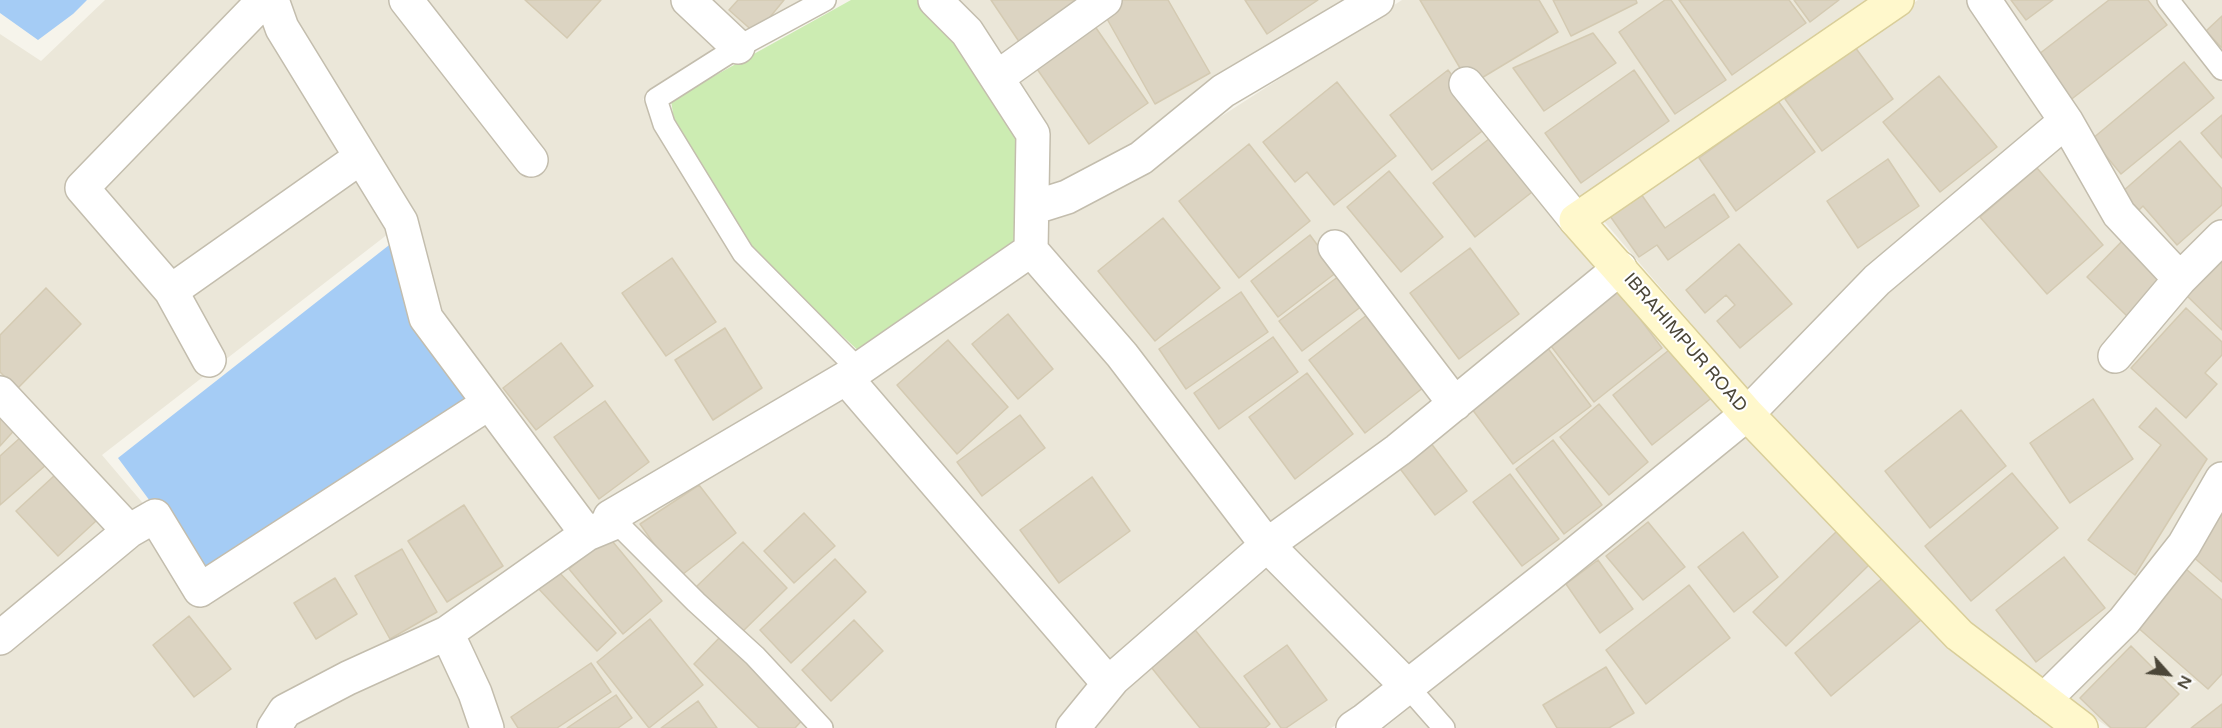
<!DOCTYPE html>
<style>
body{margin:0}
#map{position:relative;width:2222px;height:728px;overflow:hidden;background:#f6f4eb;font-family:"Varela Round",sans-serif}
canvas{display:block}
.north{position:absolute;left:2138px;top:644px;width:60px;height:60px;-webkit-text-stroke:4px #fff;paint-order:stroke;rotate:117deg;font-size:16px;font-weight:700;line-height:24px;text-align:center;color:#4b4638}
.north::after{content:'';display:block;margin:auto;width:21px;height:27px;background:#4b4638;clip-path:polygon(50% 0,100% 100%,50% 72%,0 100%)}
</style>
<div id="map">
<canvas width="2222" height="728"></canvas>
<div class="north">N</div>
</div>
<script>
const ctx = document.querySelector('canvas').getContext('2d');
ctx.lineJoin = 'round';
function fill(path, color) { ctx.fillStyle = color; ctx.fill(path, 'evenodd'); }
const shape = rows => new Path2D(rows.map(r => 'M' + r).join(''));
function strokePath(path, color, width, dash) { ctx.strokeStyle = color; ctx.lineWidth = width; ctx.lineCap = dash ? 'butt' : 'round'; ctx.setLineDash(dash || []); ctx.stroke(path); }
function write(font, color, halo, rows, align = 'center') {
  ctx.font = font + ' "Varela Round",sans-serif'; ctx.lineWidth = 4.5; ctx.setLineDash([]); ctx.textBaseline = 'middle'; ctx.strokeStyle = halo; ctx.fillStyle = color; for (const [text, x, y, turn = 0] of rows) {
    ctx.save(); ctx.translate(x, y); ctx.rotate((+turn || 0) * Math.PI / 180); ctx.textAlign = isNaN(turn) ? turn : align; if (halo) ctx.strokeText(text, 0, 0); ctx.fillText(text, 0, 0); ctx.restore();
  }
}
const residential = shape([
 [105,0,260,0,314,111,388,234,102,455,147,508,0,615,0,34,41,61],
 [285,0,813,0,643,99,738,265,844,366,588,517,447,325,412,211,297,33],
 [953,0,1360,0,1073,186,1041,194],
 [1402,0,1881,0,1558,216,1735,409,1364,709,1331,728,1089,728,1123,690,868,378,1046,216,1186,139],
 [1918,0,2222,0,2222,728,2109,728,1978,634,1754,397,1602,219],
 [846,394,1097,682,1057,728,498,728,460,640,616,525],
 [489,422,570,530,437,626,473,728,0,728,0,651,152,536],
 [1751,432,2065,728,1383,728,1387,726]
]);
const green = shape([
 [851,0,920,0,961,36,1021,138,1018,243,863,355,754,254,675,127,671,100]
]);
const water = shape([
 [0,0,87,0,73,14,38,40,0,13],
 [393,242,474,400,205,575,118,458]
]);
const building = shape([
 [525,0,601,0,567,38,525,0],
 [738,0,784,0,756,34,729,10,738,0],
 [991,0,1088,0,1022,46,991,0],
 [1119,0,1168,0,1210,73,1155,104,1102,10,1119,0],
 [1245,0,1318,0,1267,34,1245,0],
 [1420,0,1539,0,1558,32,1470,85,1420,0],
 [1553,0,1636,0,1637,3,1571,36,1553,0],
 [1665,0,1671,0,1726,80,1675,114,1619,32,1665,0],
 [1679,0,1789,0,1806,23,1732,75,1679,0],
 [1794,0,1839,0,1810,22,1794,0],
 [2011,0,2053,0,2026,20,2011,0],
 [2109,0,2148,0,2167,25,2064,105,2030,61,2109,0],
 [2222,16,2222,48,2206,31,2222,16],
 [1094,25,1148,103,1089,144,1035,66,1094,25],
 [1593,33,1616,63,1544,111,1513,68,1593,33],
 [1855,47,1893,99,1822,151,1785,99,1855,47],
 [2184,62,2214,98,2121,174,2092,139,2184,62],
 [1448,70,1490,125,1432,170,1390,115,1448,70],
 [1634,70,1669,121,1581,183,1545,133,1634,70],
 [1939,76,1997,147,1940,192,1883,122,1939,76],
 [1337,82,1396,156,1334,205,1307,172,1295,182,1263,142,1337,82],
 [1778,101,1815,152,1736,211,1699,158,1778,101],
 [2222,115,2222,158,2201,133,2222,115],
 [1499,131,1541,185,1475,237,1433,183,1499,131],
 [2180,141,2222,189,2222,205,2177,245,2143,206,2139,210,2122,192,2180,141],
 [1249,144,1310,221,1239,278,1179,201,1249,144],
 [1888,159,1919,206,1858,248,1827,201,1888,159],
 [2037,168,2103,245,2047,294,1980,217,2037,168],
 [1389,171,1443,237,1401,272,1347,207,1389,171],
 [1641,194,1665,228,1714,194,1729,217,1668,260,1657,245,1639,257,1610,216,1641,194],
 [1163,218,1220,288,1155,341,1098,271,1163,218],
 [2130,233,2170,272,2127,316,2087,277,2130,233],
 [1310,235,1337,272,1278,317,1251,281,1310,235],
 [1739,244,1792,304,1740,348,1717,321,1735,305,1726,295,1705,313,1686,290,1739,244],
 [1470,248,1519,314,1459,359,1410,293,1470,248],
 [2222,253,2222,330,2184,293,2222,253],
 [672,258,716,322,666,356,622,293,672,258],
 [1343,273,1366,303,1302,351,1279,321,1343,273],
 [1613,283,1662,348,1594,402,1544,337,1613,283],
 [46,288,81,324,17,389,0,372,0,335,46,288],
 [1241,292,1268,332,1186,389,1159,349,1241,292],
 [2186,308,2222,342,2222,355,2205,373,2217,384,2186,418,2131,368,2186,308],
 [1372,311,1428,384,1365,433,1309,360,1372,311],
 [1008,314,1053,369,1018,399,972,344,1008,314],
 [725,328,762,388,713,420,675,360,725,328],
 [1273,337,1298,372,1219,429,1194,393,1273,337],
 [948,340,1008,407,957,454,897,385,948,340],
 [561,343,593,386,536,430,503,388,561,343],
 [1544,343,1591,406,1513,464,1466,401,1544,343],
 [1674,346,1714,396,1652,445,1613,395,1674,346],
 [1307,373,1353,434,1295,479,1249,417,1307,373],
 [2093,399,2133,459,2070,503,2030,443,2093,399],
 [605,401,649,462,599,499,554,437,605,401],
 [1599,404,1648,462,1609,495,1560,437,1599,404],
 [0,407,19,425,0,446,0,407],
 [2156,408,2207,459,2135,575,2088,540,2161,445,2139,427,2156,408],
 [1961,410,2006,466,1930,528,1885,471,1961,410],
 [1020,415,1045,448,982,496,957,462,1020,415],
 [1424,434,1467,491,1435,515,1392,458,1424,434],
 [21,437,46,465,0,505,0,456,21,437],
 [1553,440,1602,505,1564,534,1516,469,1553,440],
 [2012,473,2058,528,1971,601,1925,546,2012,473],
 [1510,474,1559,539,1522,566,1473,502,1510,474],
 [55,475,96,521,58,556,16,511,55,475],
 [1092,477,1130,531,1059,583,1020,530,1092,477],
 [699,485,736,533,678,578,640,524,699,485],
 [2222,494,2222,582,2191,555,2222,494],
 [464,505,503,566,447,602,408,541,464,505],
 [804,513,835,546,794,583,764,551,804,513],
 [1648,522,1685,567,1643,600,1606,556,1648,522],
 [1837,531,1870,564,1786,646,1753,612,1837,531],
 [1743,532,1778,577,1734,612,1698,567,1743,532],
 [608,536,662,601,623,634,569,569,608,536],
 [743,542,787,588,740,634,696,587,743,542],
 [402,549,437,612,390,639,355,576,402,549],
 [2064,557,2105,608,2036,662,1996,610,2064,557],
 [835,559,866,592,791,663,760,630,835,559],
 [1598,560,1633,609,1600,633,1566,584,1598,560],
 [2186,569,2222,600,2222,674,2208,689,2136,626,2186,569],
 [557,570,616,633,597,651,537,587,557,570],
 [1885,576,1921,620,1831,696,1795,653,1885,576],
 [335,578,357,614,316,639,294,603,335,578],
 [1689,585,1730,638,1646,704,1606,650,1689,585],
 [189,616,231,669,194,697,153,645,189,616],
 [650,619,703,685,649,728,597,662,650,619],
 [854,620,883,651,831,701,802,670,854,620],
 [1192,626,1270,724,1265,728,1200,728,1147,662,1192,626],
 [723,634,806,716,795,728,759,728,694,664,723,634],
 [1287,645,1327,700,1286,728,1281,728,1244,676,1287,645],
 [2131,646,2179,694,2145,728,2111,728,2080,698,2131,646],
 [591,663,611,692,557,728,518,728,511,717,591,663],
 [1606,667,1634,713,1609,728,1557,728,1543,705,1606,667],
 [616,695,632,718,618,728,567,728,616,695],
 [698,701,717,728,661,728,698,701],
 [2222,704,2222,728,2191,728,2222,704]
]);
const lane = shape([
 [825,0,738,47,656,99,664,124,743,253,858,369],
 [2168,0,2222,69],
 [616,522,696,602,755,656,822,728],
 [1408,687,1444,728]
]);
const street = shape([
 [272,0,282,28,401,222,426,318,587,534],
 [406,0,531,160],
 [688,0,738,47],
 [935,0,967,32,1033,134,1031,250,1122,355,1267,545,1408,687],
 [1984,0,2066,121,2119,214,2180,279],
 [998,77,1105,0],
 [1466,84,1576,220],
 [1032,208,1067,197,1141,158,1223,91,1377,0],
 [1335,247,1455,404],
 [171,291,361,157],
 [2115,356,2180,279,2222,237],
 [209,360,171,291,82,188,264,0],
 [846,378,1109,684],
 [0,393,129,531],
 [447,633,475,693,487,728],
 [0,638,129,531,155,516,200,590,489,403],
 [2044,700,2124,621,2184,545,2222,479],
 [274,728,285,711,348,678,447,633,587,534,616,522,610,517,846,378,1031,250],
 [1073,728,1113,679,1267,545,1398,450,1620,268],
 [1353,728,1365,720,1548,576,1747,414,1877,280,2066,121]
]);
const secondary = shape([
 [1897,0,1576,220,1747,414,1959,635,2081,728]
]);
const streetNames = [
 ["IBRAHIMPUR ROAD",1685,343,49]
];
fill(residential, '#ebe7d9');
fill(green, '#ccecb2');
fill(water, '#a5ccf5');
fill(building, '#dcd4c2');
strokePath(building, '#d4cab2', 1.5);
strokePath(lane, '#c3bdad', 24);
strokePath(street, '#c3bdad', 36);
strokePath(secondary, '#d9ce99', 36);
strokePath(lane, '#fff', 21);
strokePath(street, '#fff', 33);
strokePath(secondary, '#fff8cc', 33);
write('18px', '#4b4638', '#fff', streetNames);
</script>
